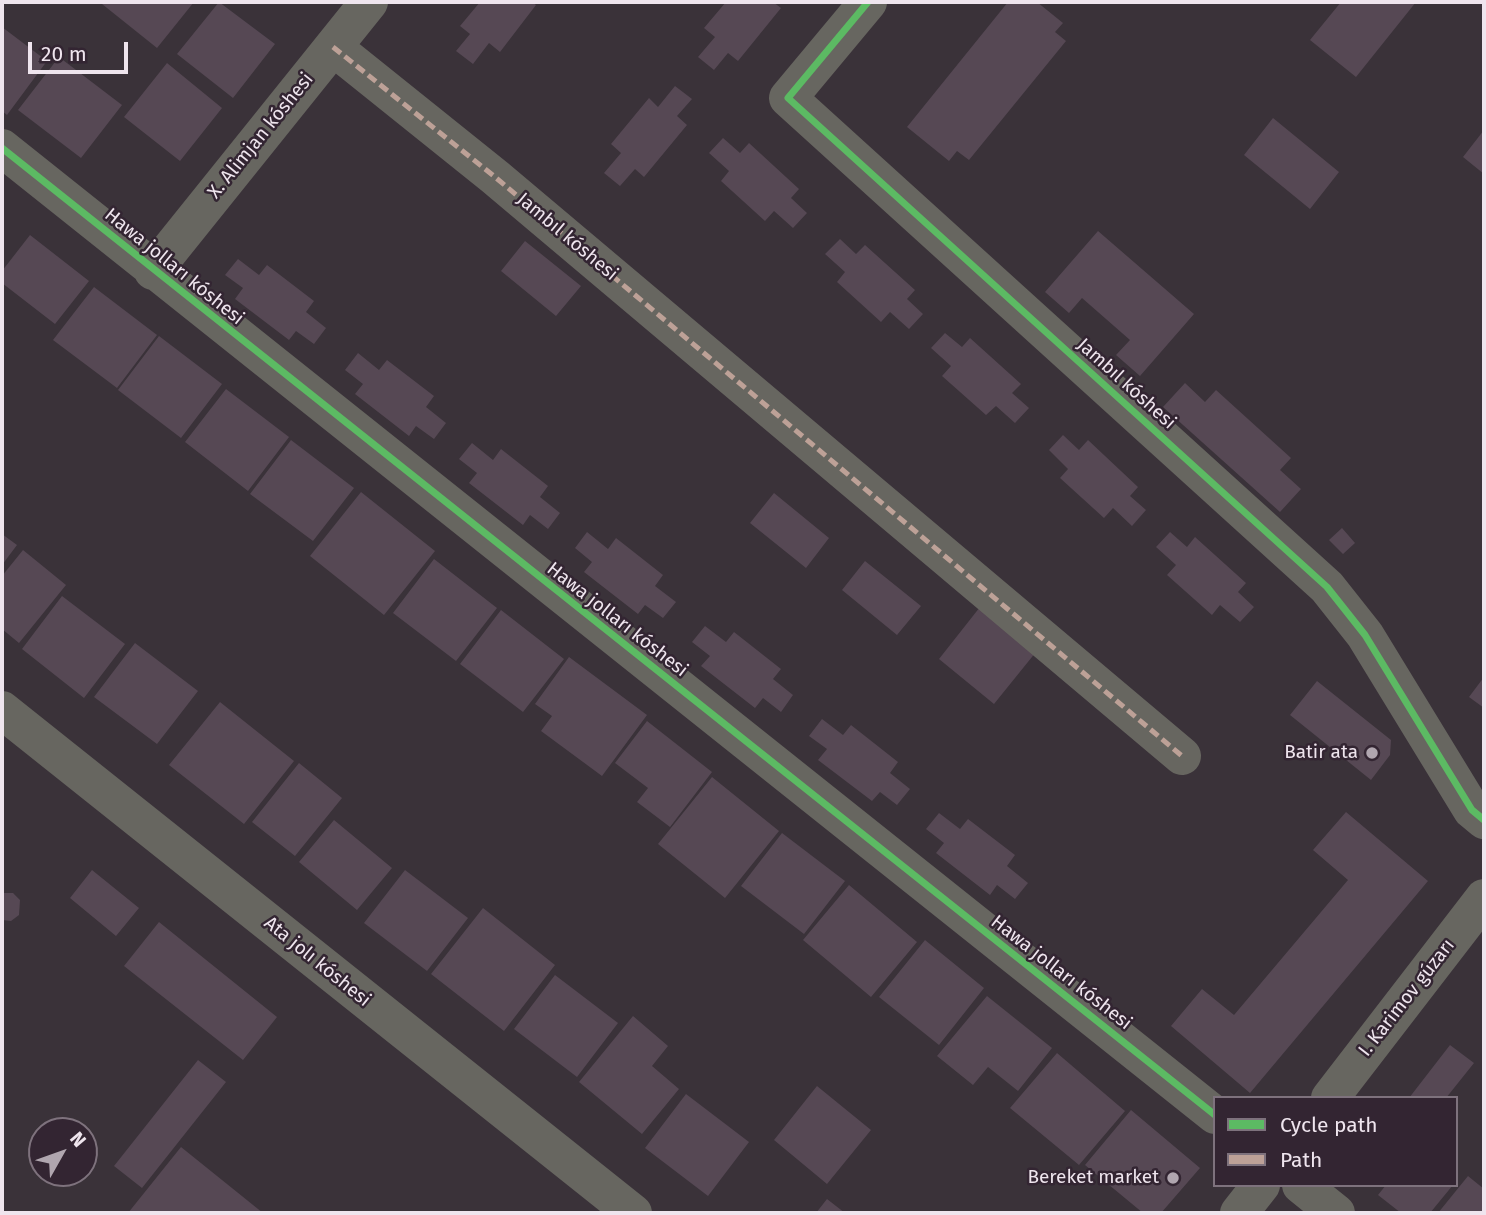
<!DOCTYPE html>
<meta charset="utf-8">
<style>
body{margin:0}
#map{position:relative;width:1486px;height:1215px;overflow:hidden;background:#3a3239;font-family:"Fira Sans",sans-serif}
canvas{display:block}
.frame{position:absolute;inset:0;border:4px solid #efe5ee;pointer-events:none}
.legend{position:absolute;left:1213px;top:1096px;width:245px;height:91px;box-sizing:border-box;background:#332532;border:2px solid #7e727d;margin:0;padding:9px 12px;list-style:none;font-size:21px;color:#efe5ee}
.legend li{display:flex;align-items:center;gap:14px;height:35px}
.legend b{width:35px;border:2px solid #7e727d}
.north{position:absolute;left:28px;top:1117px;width:70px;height:70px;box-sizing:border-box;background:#332532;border:2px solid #7e727d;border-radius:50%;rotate:50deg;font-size:19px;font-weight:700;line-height:28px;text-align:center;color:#efe5ee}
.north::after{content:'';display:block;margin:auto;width:24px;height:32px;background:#b0a6af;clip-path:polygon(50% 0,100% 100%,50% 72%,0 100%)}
.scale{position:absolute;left:28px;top:42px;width:100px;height:32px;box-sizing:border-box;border:4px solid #efe5ee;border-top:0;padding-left:9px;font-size:21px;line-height:24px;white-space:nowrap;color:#efe5ee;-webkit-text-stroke:5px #332532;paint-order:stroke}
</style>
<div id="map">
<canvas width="1486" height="1215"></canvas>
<div class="frame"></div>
<ul class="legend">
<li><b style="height:9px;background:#5cba63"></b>Cycle path</li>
<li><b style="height:9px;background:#bda197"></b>Path</li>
</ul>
<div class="north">N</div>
<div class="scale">20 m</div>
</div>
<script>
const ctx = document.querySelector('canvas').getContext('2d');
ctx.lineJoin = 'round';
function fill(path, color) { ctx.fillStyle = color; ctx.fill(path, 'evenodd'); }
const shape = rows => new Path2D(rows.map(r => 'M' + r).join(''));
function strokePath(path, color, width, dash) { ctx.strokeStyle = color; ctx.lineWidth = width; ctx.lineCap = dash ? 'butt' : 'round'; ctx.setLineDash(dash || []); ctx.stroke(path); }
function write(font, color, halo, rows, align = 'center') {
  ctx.font = font + ' "Fira Sans",sans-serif'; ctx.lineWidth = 5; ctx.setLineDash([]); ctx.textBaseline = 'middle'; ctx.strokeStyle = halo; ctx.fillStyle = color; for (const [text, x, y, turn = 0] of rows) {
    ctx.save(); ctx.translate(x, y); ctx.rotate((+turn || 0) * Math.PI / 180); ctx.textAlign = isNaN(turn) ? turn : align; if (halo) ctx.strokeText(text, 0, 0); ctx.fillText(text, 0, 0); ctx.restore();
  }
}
const building = shape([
 [104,2,194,2,157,48,102,4],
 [219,2,275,44,233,98,177,54],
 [480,2,532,2,536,5,500,52,489,43,473,64,456,51,470,34,460,26],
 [726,2,773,2,781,8,738,61,728,53,714,70,698,57,715,37,704,28],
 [1008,2,1037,2,1063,23,1055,32,1066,41,969,160,957,151,949,161,907,127],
 [1341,2,1416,2,1356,77,1310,40],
 [2,27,47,61,7,115,2,111],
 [59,57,122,105,81,158,18,110],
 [167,63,222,108,180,161,124,117],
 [675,86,692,99,677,116,687,125,644,177,635,169,620,186,604,173,621,153,611,144,649,98,658,107],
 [1273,118,1339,172,1310,209,1244,155],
 [1484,130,1484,174,1463,157],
 [723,138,740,153,749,143,799,189,791,198,807,213,793,228,774,211,765,221,721,181,729,171,709,153],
 [1098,231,1194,314,1140,376,1116,355,1130,340,1082,298,1069,313,1045,292],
 [30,235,89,281,55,324,2,283,2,271],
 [840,239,856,254,865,245,915,290,907,299,923,314,909,329,890,312,881,322,837,282,845,272,825,254],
 [525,241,581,286,556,316,501,271],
 [238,259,259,275,267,265,314,301,306,312,326,328,314,344,296,331,289,340,235,299,243,288,225,275],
 [94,287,157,335,117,388,53,340],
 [945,333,962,347,970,338,1021,384,1012,393,1029,408,1015,423,996,406,986,415,942,376,951,366,931,348],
 [159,336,222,384,181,438,118,390],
 [358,353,379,370,387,360,434,396,426,407,446,423,434,439,416,426,409,436,355,394,363,384,345,370],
 [1185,383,1205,402,1216,390,1291,458,1280,470,1301,489,1280,512,1163,407],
 [226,389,289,437,248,491,185,442],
 [1063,435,1079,450,1088,440,1138,487,1130,496,1146,510,1132,526,1113,508,1104,518,1060,478,1068,469,1049,450],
 [291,440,354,488,313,541,250,494],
 [472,443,493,460,501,449,548,486,540,497,560,513,548,529,530,515,523,525,469,483,477,473,459,459],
 [361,492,435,551,384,615,310,556],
 [774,493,829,538,806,568,750,523],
 [1342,528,1355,543,1343,554,1329,540],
 [587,532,608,549,616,538,663,575,655,586,676,602,663,618,645,605,638,614,584,572,592,562,575,548],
 [1170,532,1187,547,1195,537,1246,583,1238,592,1254,607,1240,622,1220,605,1212,615,1167,575,1176,565,1156,547],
 [2,534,17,545,2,565],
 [23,550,66,585,19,643,2,629,2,576],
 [434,559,497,608,456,661,393,613],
 [865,561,921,606,897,635,842,590],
 [62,596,125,644,84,698,22,649],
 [980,607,1036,652,994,704,939,659],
 [501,610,564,659,523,712,460,664],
 [705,626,726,642,734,632,781,669,773,679,793,695,781,712,763,698,755,708,701,666,710,656,692,642],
 [135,643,198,691,157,744,94,697],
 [569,657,647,715,602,776,541,731,552,716,535,704],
 [1484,677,1484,708,1469,697],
 [1317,681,1391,740,1390,755,1371,780,1290,715],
 [220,702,294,761,244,824,169,765],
 [822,719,843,735,851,725,898,762,890,773,910,789,897,805,880,792,872,801,818,760,827,749,809,736],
 [647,721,712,772,670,827,637,802,648,788,615,763],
 [299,763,342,798,295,856,252,822],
 [712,777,779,831,725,898,658,844],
 [1346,812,1428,881,1250,1093,1171,1026,1202,989,1234,1015,1348,880,1313,850],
 [939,813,960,829,968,819,1015,855,1007,866,1028,883,1015,899,997,885,990,895,936,853,944,843,926,829],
 [334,820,392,868,357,910,299,862],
 [782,833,845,881,804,934,741,886],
 [92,870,139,908,116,936,70,898],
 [405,870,468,918,427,971,364,923],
 [849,885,917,942,871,997,803,940],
 [2,893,13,893,20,900,19,915,11,921,2,920],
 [483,908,555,965,504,1031,431,974],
 [159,922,277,1017,243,1060,124,966],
 [925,940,984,988,939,1045,879,997],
 [555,975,618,1023,577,1077,514,1029],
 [987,996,1052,1048,1018,1091,988,1067,973,1085,937,1056],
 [633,1016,668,1046,652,1066,679,1089,642,1134,579,1082],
 [1450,1045,1474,1063,1446,1098,1409,1098],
 [1057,1053,1125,1111,1079,1165,1010,1108],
 [198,1060,226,1082,142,1188,114,1166],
 [817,1086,871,1130,827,1184,774,1140],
 [686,1094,749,1142,708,1196,645,1148],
 [1131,1110,1200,1168,1161,1213,1143,1213,1085,1165],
 [181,1147,263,1213,128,1213],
 [1468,1176,1484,1189,1484,1213,1438,1213],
 [1386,1185,1453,1185,1430,1213,1401,1213,1378,1195],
 [827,1199,845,1213,816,1213]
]);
const minor = shape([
 [868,2,788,98,1327,587,1365,635,1472,810,1484,820],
 [333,47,495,177,1182,756],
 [2,148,1215,1115],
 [153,271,369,2],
 [2,710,633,1213],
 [1330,1098,1484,898],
 [1301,1185,1336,1213],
 [1239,1213,1261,1185]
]);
const quiet = shape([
 [333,47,495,177,1182,756]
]);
const cycleway = shape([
 [868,2,788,98,1327,587,1365,635,1472,810,1484,820],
 [2,148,1215,1115]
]);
const markers = [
 [1372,753,7,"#b0a6af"],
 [1173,1178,7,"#b0a6af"]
];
const streetNames = [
 ["X. Alimjan kóshesi",261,136,-51],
 ["Jambıl kóshesi",567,237,40],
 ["Hawa jolları kóshesi",174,267,39],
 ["Jambıl kóshesi",1126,384,42],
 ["Hawa jolları kóshesi",617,620,38],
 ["Ata jolı kóshesi",317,962,39],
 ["Hawa jolları kóshesi",1061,973,38],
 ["I. Karimov gúzarı",1407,998,-52]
];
const poiNames = [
 ["Batir ata",1358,753],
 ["Bereket market",1159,1178]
];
fill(building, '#564854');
strokePath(minor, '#676660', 38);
strokePath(quiet, '#bda197', 5, [10, 5]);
strokePath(cycleway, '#5cba63', 7);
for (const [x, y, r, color] of markers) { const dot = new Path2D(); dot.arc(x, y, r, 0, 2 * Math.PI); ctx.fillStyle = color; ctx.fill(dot); strokePath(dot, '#332532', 2.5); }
write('19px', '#efe5ee', '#332532', streetNames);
write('19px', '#efe5ee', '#332532', poiNames, 'right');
</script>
